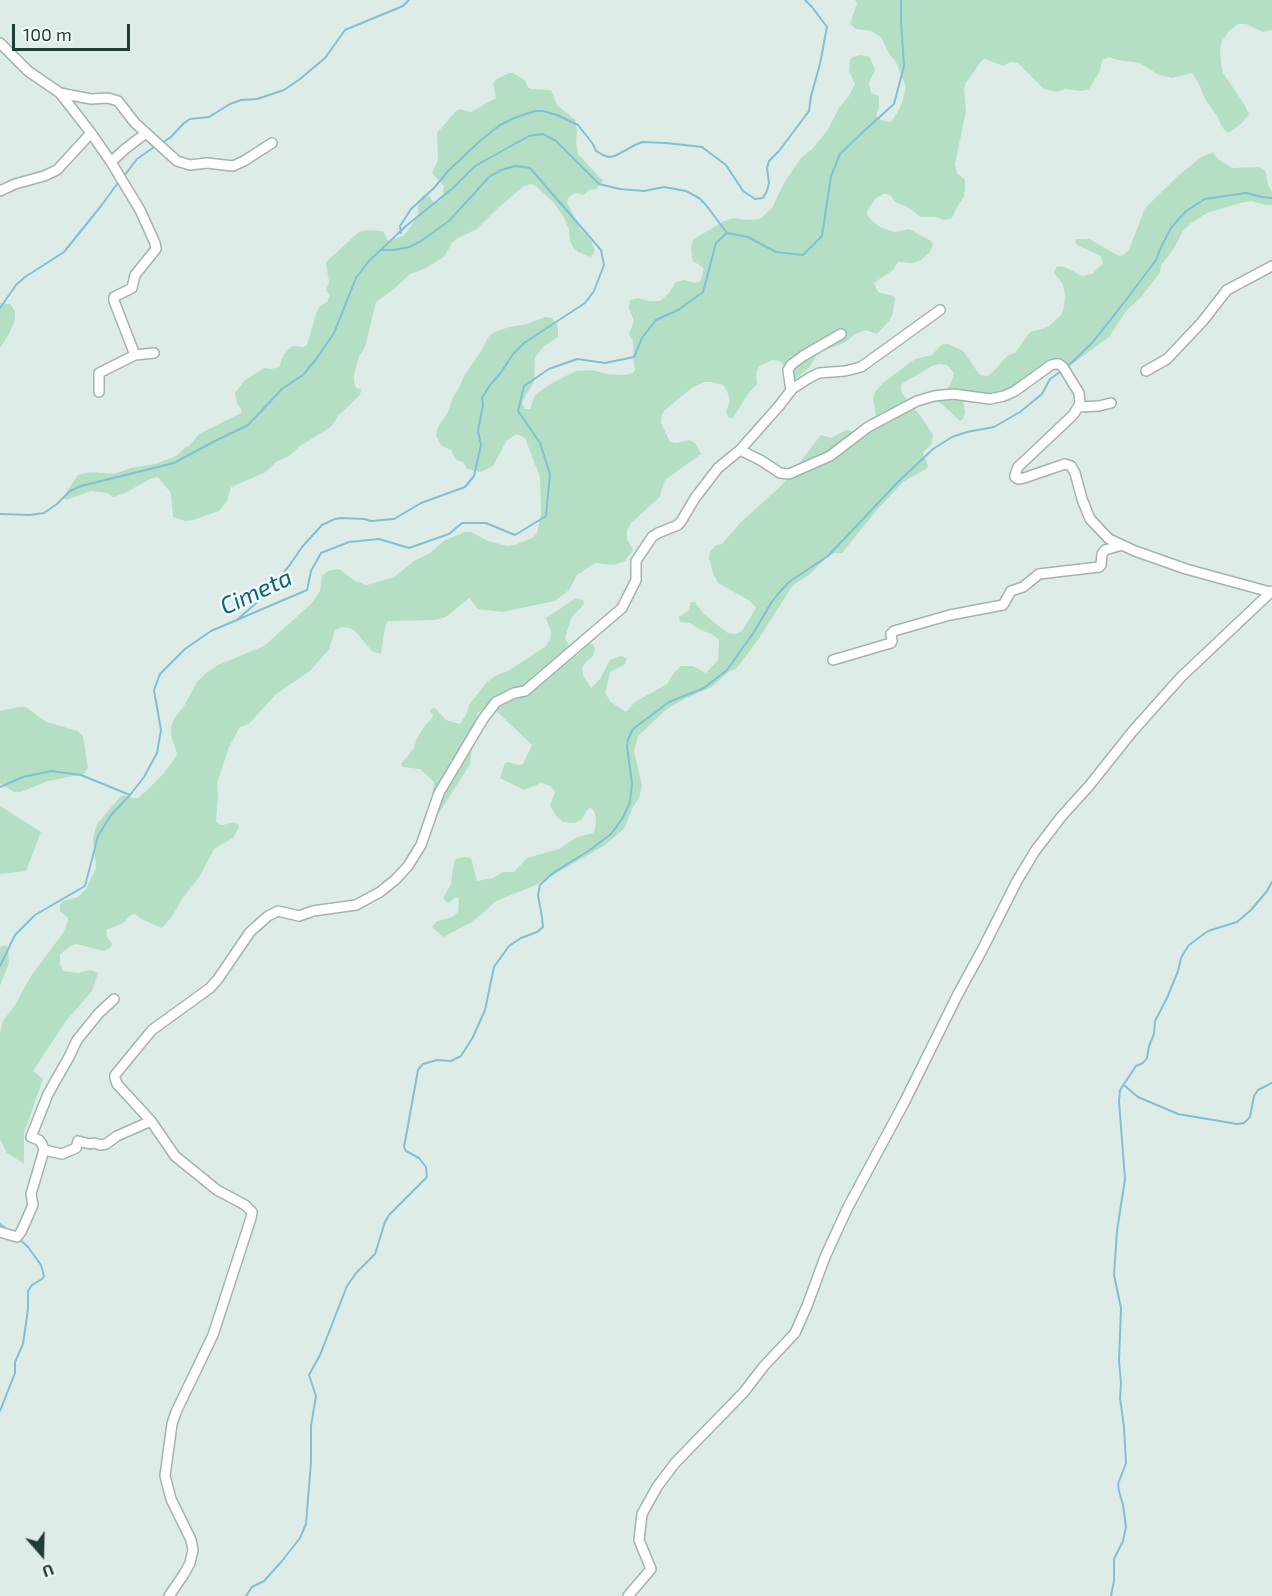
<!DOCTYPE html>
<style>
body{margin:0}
#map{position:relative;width:1272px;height:1596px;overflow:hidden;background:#deece7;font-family:"Exo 2",sans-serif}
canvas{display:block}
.north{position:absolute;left:12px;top:1524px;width:60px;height:60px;-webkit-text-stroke:4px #eff8f4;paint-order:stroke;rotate:160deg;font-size:16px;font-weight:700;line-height:24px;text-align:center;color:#1e3d38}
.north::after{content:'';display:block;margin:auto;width:21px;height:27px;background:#1e3d38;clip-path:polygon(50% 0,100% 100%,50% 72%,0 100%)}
.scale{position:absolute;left:12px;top:24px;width:118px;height:27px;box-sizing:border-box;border:3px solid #1e3d38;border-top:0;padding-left:8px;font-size:18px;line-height:21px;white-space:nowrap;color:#1e3d38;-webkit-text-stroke:4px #eff8f4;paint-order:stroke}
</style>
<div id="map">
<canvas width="1272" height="1596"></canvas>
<div class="north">U</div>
<div class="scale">100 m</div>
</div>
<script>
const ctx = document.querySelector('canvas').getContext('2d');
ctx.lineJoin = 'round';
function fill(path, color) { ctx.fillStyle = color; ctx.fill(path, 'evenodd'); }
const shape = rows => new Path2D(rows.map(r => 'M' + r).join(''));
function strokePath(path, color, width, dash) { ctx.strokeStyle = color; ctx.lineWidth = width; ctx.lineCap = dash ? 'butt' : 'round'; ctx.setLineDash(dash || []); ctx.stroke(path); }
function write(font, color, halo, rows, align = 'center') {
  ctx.font = font + ' "Exo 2",sans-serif'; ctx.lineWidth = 5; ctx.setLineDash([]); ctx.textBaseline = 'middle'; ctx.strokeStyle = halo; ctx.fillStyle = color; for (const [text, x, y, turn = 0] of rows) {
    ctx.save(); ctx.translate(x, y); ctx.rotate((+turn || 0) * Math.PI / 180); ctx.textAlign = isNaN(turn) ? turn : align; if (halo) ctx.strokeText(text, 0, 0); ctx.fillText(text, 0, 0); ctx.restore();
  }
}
const green = shape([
 [855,0,1272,0,1272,30,1263,32,1246,24,1238,24,1229,31,1222,41,1220,49,1221,63,1223,73,1244,104,1249,114,1242,123,1230,132,1227,133,1222,127,1217,116,1205,99,1199,84,1192,73,1172,78,1157,74,1140,63,1117,60,1109,57,1102,60,1100,71,1089,89,1082,91,1065,89,1057,92,1044,89,1018,63,1010,62,1004,66,985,59,982,60,969,79,966,82,964,89,966,111,955,164,957,173,965,180,965,190,964,197,957,207,953,216,951,219,943,220,937,217,921,217,906,206,895,202,891,196,887,194,883,194,876,198,867,211,867,214,871,220,880,227,895,232,909,229,931,241,933,244,930,252,921,260,913,263,898,262,893,270,874,283,878,292,893,296,895,298,893,313,889,321,877,334,866,330,855,334,846,342,818,353,809,368,794,380,780,361,773,360,759,366,756,373,757,384,748,394,733,418,729,418,726,412,730,401,727,391,723,385,712,382,705,382,693,387,665,410,662,414,661,423,670,442,676,443,690,440,696,444,701,454,665,480,659,498,632,522,627,530,627,539,633,550,625,561,614,565,596,563,592,565,577,575,569,590,555,601,502,612,478,609,469,598,446,617,435,620,388,621,385,627,381,654,374,652,371,650,356,632,350,628,342,627,335,630,329,649,310,671,275,695,249,724,240,727,229,747,218,780,217,787,218,796,216,821,220,825,223,825,234,822,238,824,239,827,233,838,214,849,200,876,182,899,173,915,162,928,141,919,135,914,131,915,123,923,106,930,107,937,112,943,111,947,104,951,77,944,72,945,60,954,60,964,63,971,78,973,90,970,98,973,92,991,66,1021,33,1071,43,1079,24,1133,24,1164,7,1153,0,1139,0,1032,3,1021,15,1005,31,976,63,933,68,921,68,918,60,911,60,904,63,901,78,897,86,889,96,868,93,838,97,824,120,797,123,795,133,798,138,798,146,791,163,774,175,758,177,754,171,735,171,727,174,719,184,706,197,682,206,673,218,665,264,646,311,604,320,591,322,576,328,571,339,569,355,581,367,585,394,577,414,561,430,553,445,540,465,532,471,532,488,541,507,546,515,545,532,538,537,533,541,513,540,477,525,438,517,434,507,440,493,466,481,472,467,469,463,462,456,460,451,450,441,445,436,435,438,427,448,412,453,397,459,388,465,374,480,353,489,336,495,332,509,327,527,324,545,317,552,318,558,326,558,337,543,347,535,358,534,382,523,400,522,403,525,409,530,409,534,397,539,392,552,383,576,371,593,370,606,374,626,375,633,373,635,370,634,364,633,341,629,334,634,321,629,308,630,300,638,298,648,301,660,301,669,293,676,282,684,280,695,283,699,282,701,280,704,268,693,261,692,257,691,246,694,239,724,221,733,218,748,220,760,219,772,208,784,183,801,158,813,148,827,131,839,108,849,96,855,84,849,71,850,60,853,57,860,55,867,56,870,58,875,70,869,83,871,93,879,96,879,107,876,116,881,120,888,122,892,121,898,111,902,103,906,87,896,62,890,55,881,37,871,31,856,29,850,24,857,4],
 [509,73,513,73,525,80,528,87,531,89,551,90,557,105,575,120,577,131,576,142,578,154,603,181,596,189,589,190,584,195,576,193,573,194,568,198,567,202,580,229,591,240,595,251,591,257,578,252,573,247,570,241,569,229,563,216,554,203,537,187,531,184,524,186,498,208,477,229,458,238,452,243,444,257,424,269,410,274,394,289,376,302,365,347,359,356,354,374,354,381,356,388,361,389,360,395,339,415,331,427,300,446,289,456,276,462,266,472,231,487,227,501,219,511,193,520,186,521,173,517,171,493,158,477,150,479,127,492,117,496,113,497,107,493,91,491,66,500,64,497,65,494,78,475,90,472,114,474,131,468,155,464,169,459,176,456,186,447,189,446,199,434,241,413,241,409,237,404,235,393,244,381,264,368,271,369,279,367,284,354,292,346,304,347,307,345,316,314,320,306,327,302,330,296,326,290,329,283,326,262,359,232,367,230,383,231,388,241,405,235,418,215,418,204,423,195,430,197,433,203,440,201,442,198,444,186,432,173,438,160,437,133,456,111,460,109,471,112,496,98,493,83,495,80],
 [1213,152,1218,159,1232,168,1258,167,1264,170,1266,173,1268,185,1272,192,1272,205,1266,205,1251,201,1240,203,1207,213,1191,223,1183,231,1173,250,1161,265,1160,273,1140,298,1127,310,1109,337,1071,365,1060,362,1054,365,1034,384,991,394,964,393,963,400,965,412,963,419,960,421,944,406,934,399,946,391,951,383,954,373,947,365,940,364,932,366,903,383,901,386,902,393,922,418,933,435,931,445,923,452,928,466,926,469,903,482,876,511,842,553,835,553,828,556,809,575,793,585,758,640,736,669,730,671,710,688,686,698,667,709,638,736,634,751,642,786,639,798,633,807,624,829,605,845,536,885,496,901,482,914,470,923,443,937,432,927,437,921,452,917,458,912,459,899,456,897,448,903,443,898,451,884,454,862,456,859,464,857,471,858,477,881,493,878,503,872,514,872,527,858,559,849,577,837,593,833,595,830,596,818,594,811,591,808,588,809,582,819,575,823,563,822,557,817,550,806,555,792,551,786,541,783,524,790,500,778,505,763,508,762,519,765,523,764,532,745,489,704,477,714,479,731,473,742,470,764,439,813,431,806,434,782,420,769,403,767,401,764,414,748,417,738,426,724,432,718,433,715,430,712,431,709,435,708,446,720,460,724,467,713,469,705,487,682,497,675,508,671,546,646,550,640,551,632,546,618,576,598,583,600,584,604,571,618,565,638,571,649,577,656,588,643,592,644,595,648,593,656,586,662,582,668,583,675,591,688,600,679,610,660,621,656,626,658,627,659,624,665,610,672,605,693,611,702,626,712,635,702,667,684,673,674,681,666,693,666,706,673,718,660,719,640,713,635,699,629,690,623,680,622,679,617,688,611,691,602,695,602,703,613,721,628,728,633,735,634,742,631,756,608,750,601,718,583,713,573,709,558,710,552,716,545,722,544,740,523,781,486,821,435,831,438,846,430,857,432,863,424,876,416,873,398,875,392,884,382,915,359,932,355,940,346,943,344,948,344,963,351,980,375,987,376,993,372,1008,355,1015,353,1030,332,1048,327,1061,315,1064,307,1065,295,1063,284,1054,273,1057,266,1065,267,1082,276,1092,274,1103,263,1101,256,1077,245,1075,242,1076,239,1089,239,1119,256,1123,255,1129,250,1145,208,1179,175,1200,158],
 [0,303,10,304,15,311,15,320,9,334,0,348],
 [19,707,26,707,46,722,78,731,83,736,88,768,84,774,48,781,21,792,14,792,0,783,0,711],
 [0,806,41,832,26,871,0,874],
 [5,945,8,947,9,963,0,986,0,947]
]);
const stream = shape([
 [162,143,171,137,184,123,190,119,209,117,230,104,241,100,257,99,284,90,300,79,325,58,345,30,403,6,409,0],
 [124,176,137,159,157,145],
 [401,233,400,226,411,209,434,188,448,171,481,140,500,125,514,118,535,111,543,111,557,115,578,125,593,144,596,151,603,155,609,157,615,156,635,145,642,142,666,143,702,147,726,165,743,191,755,199,763,198,767,191,769,183,767,168,769,161,779,151,809,111,811,96,820,64,827,27,812,7,805,0],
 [0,308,16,285,25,277,64,252,101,206,120,180],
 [1067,367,1093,342,1129,296,1156,260,1161,247,1171,228,1186,211,1205,199,1246,193,1262,197,1272,198],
 [0,514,29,515,44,513,57,504,70,491,81,486,174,463,213,442,248,425,282,389,303,375,317,358,334,333,356,278,368,262,406,226,453,188,475,166,529,136,543,134,556,141,599,184,620,189,644,191,664,187,686,191,699,198,706,205,727,233],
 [238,619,263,597,289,566,302,547,322,525,335,519,342,518,364,519,371,521,394,519,421,503,465,487,474,476,481,445,478,431,483,405,482,398,490,385,500,374,513,354,524,343,585,303,594,291,604,265,601,250,530,168,523,167,515,166,501,170,489,177,449,221,421,241,409,247,394,250,381,250],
 [0,787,23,777,51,771,81,775,130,795],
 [0,966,15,935,35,915,85,886,98,836,111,815,130,795,144,777,157,753,161,730,154,690,160,674,185,649,211,631,307,590,311,571,321,553,349,542,379,539,409,548,449,534,462,523,486,523,515,535,546,516,550,474,540,443,518,411,524,386,549,369,577,359,605,363,634,357,642,338,656,320,678,310,703,292,716,243,727,233,748,237,776,252,803,255,822,236,831,176,840,154,864,131,894,104,904,66,901,20,901,0],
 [1125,1086,1138,1097,1178,1114,1237,1124,1244,1123,1250,1117,1254,1096,1258,1090,1272,1083],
 [0,1224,9,1231],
 [0,1411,15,1373,15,1362,23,1344,28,1309,28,1291,32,1285,42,1279,44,1276,41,1265,28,1247,18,1238],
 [246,1596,252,1587,264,1581,282,1561,300,1538,306,1524,311,1462,311,1426,316,1396,309,1375,320,1355,347,1286,356,1273,375,1254,385,1222,389,1215,427,1177,426,1167,419,1158,406,1151,404,1147,418,1070,423,1064,437,1060,451,1061,461,1056,473,1037,485,1010,494,967,509,946,521,938,537,932,543,927,542,917,538,895,540,885,553,873,590,850,611,834,622,819,629,805,631,794,632,783,627,747,628,739,633,729,669,702,704,688,727,670,754,632,771,603,778,594,789,582,828,556,897,483,933,449,952,437,967,432,994,427,1020,412,1042,394,1050,379,1063,370],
 [1111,1596,1114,1581,1114,1559,1123,1541,1126,1527,1123,1505,1119,1491,1118,1484,1126,1463,1124,1427,1120,1398,1121,1383,1119,1361,1121,1308,1114,1275,1117,1231,1125,1179,1119,1101,1120,1090,1136,1066,1143,1063,1147,1058,1149,1046,1154,1034,1155,1021,1167,998,1178,971,1181,958,1185,951,1189,945,1208,931,1237,922,1251,910,1267,891,1272,882]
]);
const minor = shape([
 [0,43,28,71,60,93,91,133,111,162,140,210,155,243,156,249,135,275,132,288,114,297,114,301,135,355,154,353],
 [60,93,91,99,108,98,118,101,135,123,177,161,190,165,207,163,233,166,244,161,272,143],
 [111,162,125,149,146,133],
 [0,191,15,184,44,176,57,170,91,133],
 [1146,371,1167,359,1202,322,1227,290,1272,266],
 [791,391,788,370,791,365,803,356,841,334],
 [99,392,99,373,135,355],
 [1078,407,1099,406,1111,403],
 [740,450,779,406,792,389,809,378,819,373,845,371,861,367,940,310],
 [833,660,891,643,892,641,891,634,894,631,950,615,1003,605,1011,591,1023,587,1039,574,1099,567,1101,565,1102,554,1105,550,1122,545],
 [114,999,99,1013,77,1040,69,1057,48,1094,31,1137,39,1140,42,1144,44,1150,62,1154,76,1148,78,1141,90,1144,94,1143,100,1145,106,1144,117,1136,151,1121],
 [0,1232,17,1237,21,1232,33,1205,31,1194,44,1150],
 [169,1596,184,1574,190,1563,193,1550,191,1540,171,1499,165,1476,172,1424,176,1412,213,1335,251,1218,252,1212,245,1205,217,1190,175,1156,151,1121,117,1084,115,1078,115,1075,152,1030,210,988,218,979,250,932,268,916,278,911,299,916,313,911,356,905,380,892,395,880,408,866,421,845,439,793,483,719,496,702,514,693,525,691,622,608,636,580,636,561,652,537,658,533,678,525,682,520,695,498,718,468,740,450,762,461,780,473,789,474,830,456,868,427,917,401,934,396,953,394,990,399,1004,396,1015,391,1051,365,1055,364,1059,364,1063,367,1079,393,1080,404,1073,415,1018,467,1015,475,1015,477,1018,479,1024,478,1065,464,1071,466,1075,473,1082,499,1090,519,1109,539,1135,551,1186,569,1270,592],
 [628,1596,651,1569,639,1540,642,1514,657,1487,675,1463,744,1392,764,1366,795,1333,807,1306,825,1257,848,1207,904,1103,958,994,981,952,1017,881,1035,851,1061,817,1089,786,1132,732,1181,677,1272,591]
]);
const waterNames = [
 ["Cimeta",256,592,-25]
];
fill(green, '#b4dfc5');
strokePath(stream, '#80c0d7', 2);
strokePath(minor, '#a1b4af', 12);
strokePath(minor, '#fff', 9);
write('italic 24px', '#12617e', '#eff8f4', waterNames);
</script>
